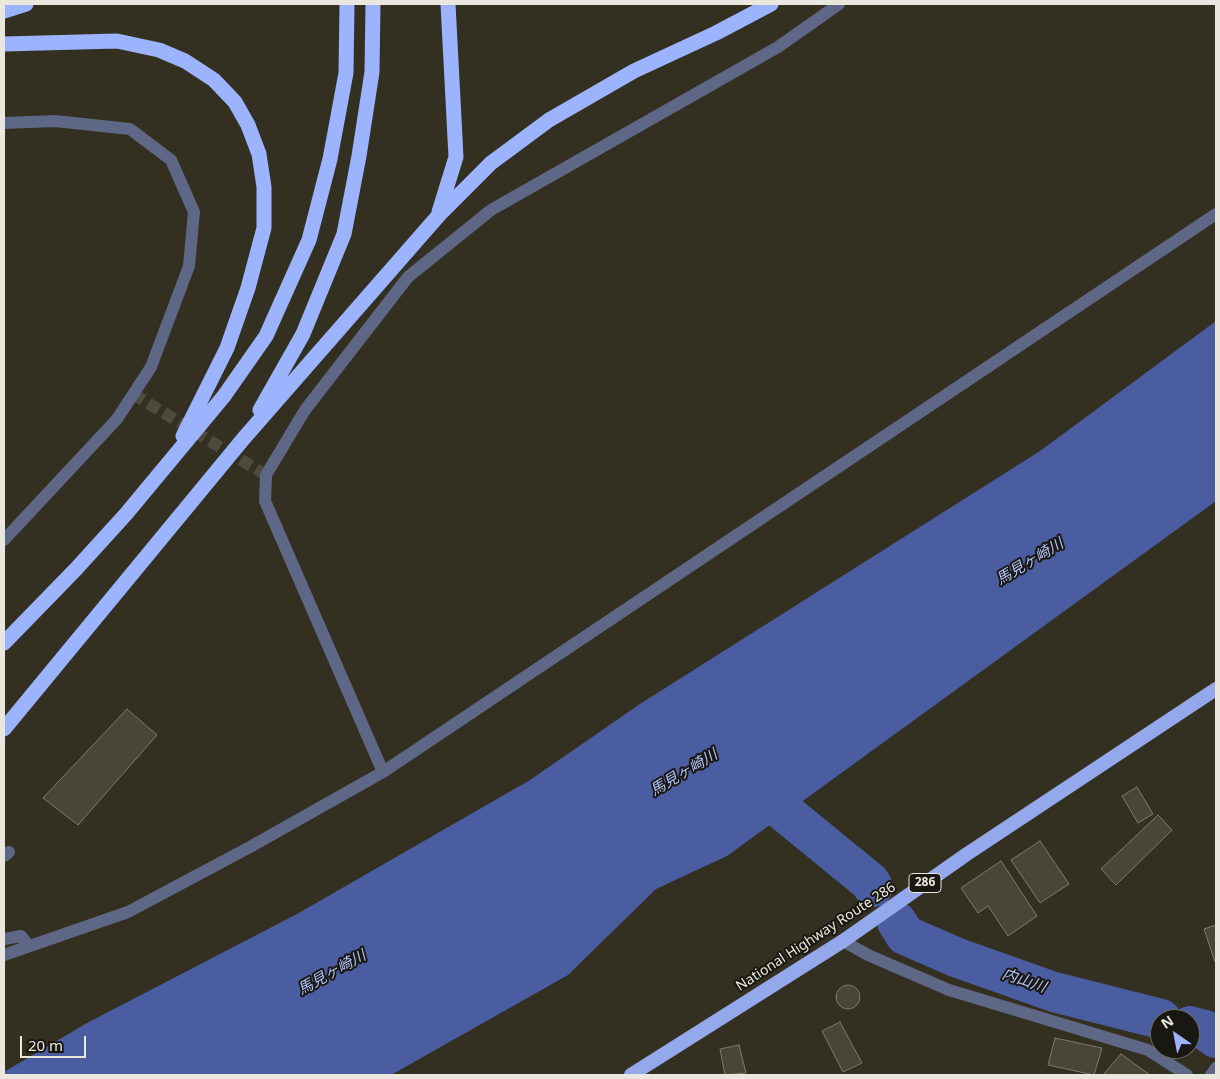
<!DOCTYPE html>
<meta charset="utf-8">
<style>
body{margin:0}
#map{position:relative;width:1220px;height:1079px;overflow:hidden;background:#332f21;font-family:"Noto Sans",sans-serif}
canvas{display:block}
.frame{position:absolute;inset:0;border:5px solid #eae8de;pointer-events:none}
.north{position:absolute;left:1150px;top:1009px;width:50px;height:50px;box-sizing:border-box;background:#191711;border:1px solid #6d6b63;border-radius:50%;rotate:327deg;font-size:14px;font-weight:700;line-height:20px;text-align:center;color:#eae8de}
.north::after{content:'';display:block;margin:auto;width:18px;height:22px;background:#9db4fd;clip-path:polygon(50% 0,100% 100%,50% 72%,0 100%)}
.scale{position:absolute;left:20px;top:1036px;width:66px;height:22px;box-sizing:border-box;border:2px solid #eae8de;border-top:0;padding-left:6px;font-size:15px;line-height:18px;white-space:nowrap;color:#eae8de;-webkit-text-stroke:4px #191711;paint-order:stroke}
</style>
<div id="map">
<canvas width="1220" height="1079"></canvas>
<div class="frame"></div>
<div class="north">N</div>
<div class="scale">20 m</div>
</div>
<script>
const ctx = document.querySelector('canvas').getContext('2d');
ctx.lineJoin = 'round';
function fill(path, color) { ctx.fillStyle = color; ctx.fill(path, 'evenodd'); }
const shape = rows => new Path2D(rows.map(r => 'M' + r).join(''));
function strokePath(path, color, width, dash) { ctx.strokeStyle = color; ctx.lineWidth = width; ctx.lineCap = dash ? 'butt' : 'round'; ctx.setLineDash(dash || []); ctx.stroke(path); }
function write(font, color, halo, rows, align = 'center') {
  ctx.font = font + ' "Noto Sans","Noto Sans JP",sans-serif'; ctx.lineWidth = 4; ctx.setLineDash([]); ctx.textBaseline = 'middle'; ctx.strokeStyle = halo; ctx.fillStyle = color; for (const [text, x, y, turn = 0] of rows) {
    ctx.save(); ctx.translate(x, y); ctx.rotate((+turn || 0) * Math.PI / 180); ctx.textAlign = isNaN(turn) ? turn : align; if (halo) ctx.strokeText(text, 0, 0); ctx.fillText(text, 0, 0); ctx.restore();
  }
}
const water = shape([
 [1216,321,1216,501,727,856,656,889,568,975,391,1075,4,1075,4,1072,87,1023,297,914,530,780,640,704,1040,451]
]);
const river = shape([
 [744,779,870,882,873,887],
 [897,922,905,935,958,958,1054,992,1161,1019],
 [1190,1026,1205,1030,1216,1038]
]);
const building = shape([
 [127,709,157,735,78,825,43,798,127,709],
 [1137,787,1153,814,1138,823,1122,796,1137,787],
 [1158,815,1172,830,1116,885,1101,869,1158,815],
 [1040,841,1069,884,1040,903,1011,860,1040,841],
 [1001,861,1037,916,1008,936,988,906,978,913,961,888,1001,861],
 [1216,925,1216,961,1215,962,1204,929,1216,925],
 '836 997a12 12 0 1 1 24 0a12 12 0 1 1-24 0Z',
 [840,1022,862,1063,843,1072,822,1031,840,1022],
 [1055,1038,1102,1048,1094,1075,1048,1065,1055,1038],
 [739,1045,746,1073,725,1075,720,1049,739,1045],
 [1121,1054,1150,1075,1103,1075,1121,1054]
]);
const minorTunnel = shape([
 [133,394,266,475]
]);
const service = shape([
 [4,123,55,121,130,129,171,160,194,212,189,266,151,367,117,419,4,540],
 [4,955,128,912,250,847,383,772]
]);
const minor = shape([
 [839,4,778,47,491,210,408,277,305,410,266,475,265,501,383,772,1216,214],
 [4,856,9,852],
 [4,939,21,936,29,946],
 [843,941,868,955,949,990,1148,1050,1187,1075],
 [1211,1075,1216,1068]
]);
const trunk = shape([
 [631,1075,843,941,967,854,1216,689]
]);
const motorway = shape([
 [4,11,26,4],
 [4,44,117,41,159,50,185,61,214,80,235,102,248,125,259,154,264,187,264,228,248,288,227,348,183,436],
 [439,212,456,157,448,4],
 [260,410,303,334,344,234,359,156,372,72,373,4],
 [4,643,76,569,126,514,224,396,266,336,309,240,330,159,346,73,347,4],
 [4,729,244,438,439,215,491,163,549,120,634,71,716,33,771,4]
]);
const shields = [
 [925,883,32]
];
const shieldNames = [
 ["286",925,883]
];
const streetNames = [
 ["National Highway Route 286",816,937,-33]
];
const waterNames = [
 ["馬見ヶ崎川",1030,562,-31],
 ["馬見ヶ崎川",684,773,-31],
 ["馬見ヶ崎川",332,973,-29],
 ["内山川",1024,981,19]
];
fill(water, '#4b5da1');
strokePath(river, '#4b5da1', 40);
fill(building, '#4a4636');
strokePath(building, '#7f7b6a', 1);
strokePath(minorTunnel, '#4e4b3d', 12, [12, 6]);
strokePath(service, '#5e6786', 12);
strokePath(minor, '#5e6786', 12);
strokePath(trunk, '#94a8ec', 14);
strokePath(motorway, '#9cb3fd', 15);
for (const [x, y, w] of shields) { const box = new Path2D(); box.roundRect(x - w / 2, y - 9.5, w, 19, 4); ctx.fillStyle = '#191711'; ctx.fill(box); strokePath(box, '#eae8de', 1); }
write('bold 12px', '#eae8de', null, shieldNames);
write('14px', '#eae8de', '#191711', streetNames);
write('italic 15px', '#b2c5fe', '#191711', waterNames);
</script>
